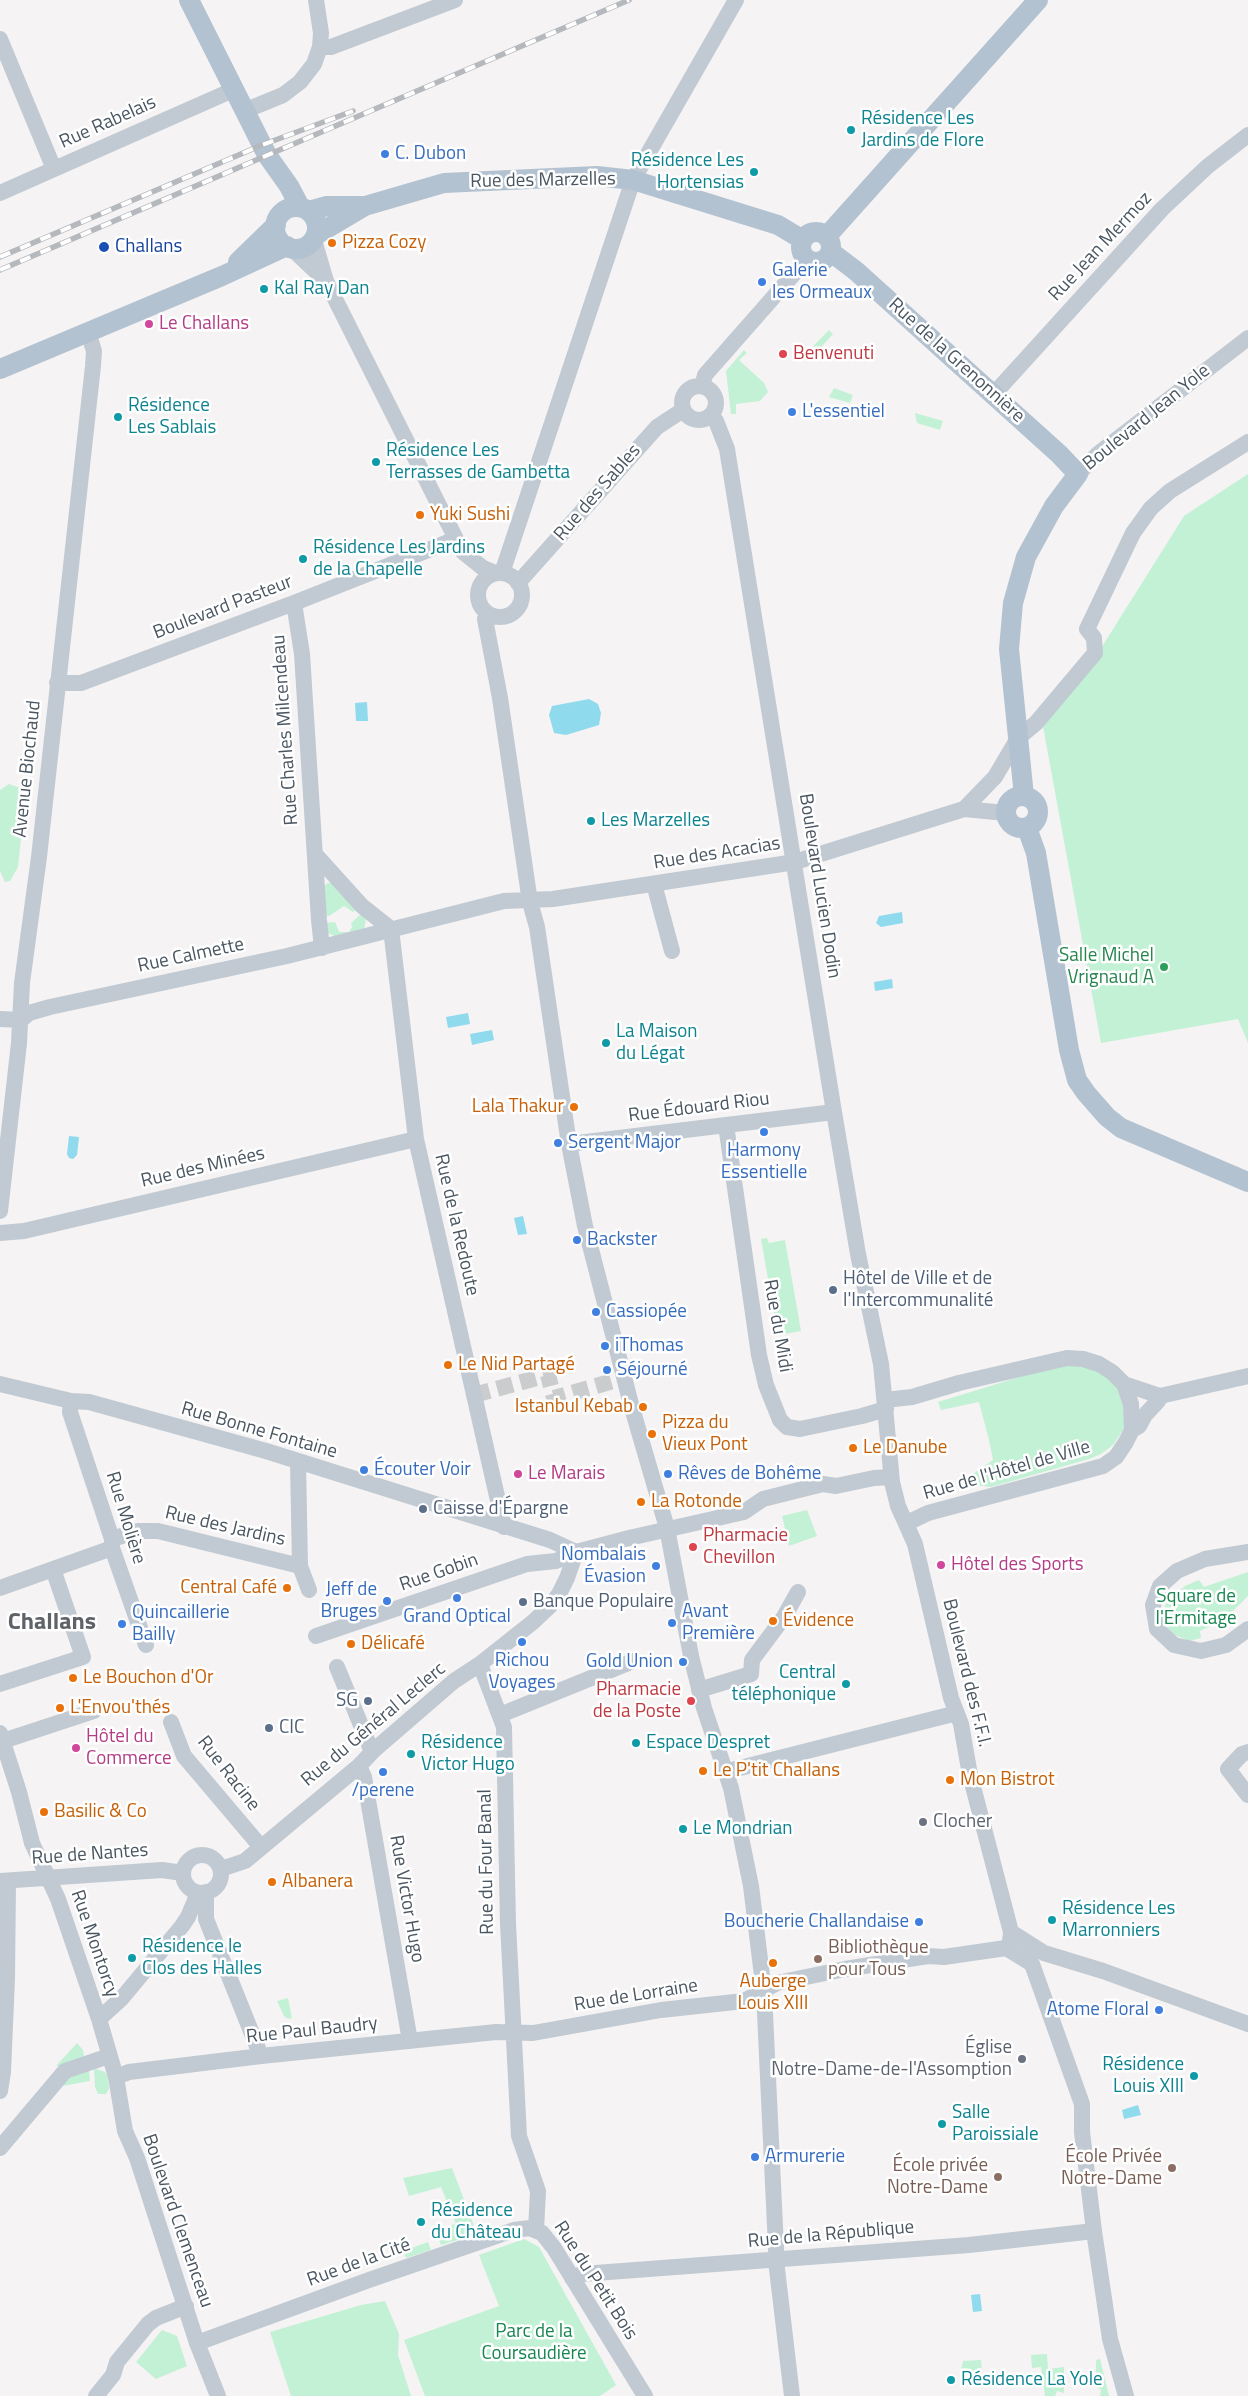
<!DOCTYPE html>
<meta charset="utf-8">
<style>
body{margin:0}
canvas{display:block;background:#f5f3f3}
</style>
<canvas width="1248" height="2396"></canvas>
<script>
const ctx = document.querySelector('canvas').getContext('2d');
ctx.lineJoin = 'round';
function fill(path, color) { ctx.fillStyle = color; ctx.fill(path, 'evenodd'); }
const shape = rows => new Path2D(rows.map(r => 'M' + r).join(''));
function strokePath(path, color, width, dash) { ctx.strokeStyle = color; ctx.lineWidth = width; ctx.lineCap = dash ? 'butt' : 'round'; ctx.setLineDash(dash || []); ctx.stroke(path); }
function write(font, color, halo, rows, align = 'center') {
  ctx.font = font + ' "Titillium Web",sans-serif'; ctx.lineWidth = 5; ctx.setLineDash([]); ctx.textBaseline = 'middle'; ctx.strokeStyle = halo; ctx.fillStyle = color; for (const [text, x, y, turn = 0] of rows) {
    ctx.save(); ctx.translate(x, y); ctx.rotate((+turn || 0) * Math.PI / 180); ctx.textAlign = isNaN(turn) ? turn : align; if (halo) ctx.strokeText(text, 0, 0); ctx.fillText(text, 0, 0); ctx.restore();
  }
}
const green = shape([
 [829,330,833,334,822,346,821,355,813,353,814,345],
 [744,350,747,353,739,360,764,383,768,392,760,401,736,404,736,414,731,414,726,371],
 [834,388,853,395,850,403,829,397],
 [915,413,943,421,940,430,917,423],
 [1248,474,1248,1043,1238,1019,1101,1043,1042,721,1093,661,1184,516],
 [9,784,26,790,18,867,10,881,5,882,0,871,0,790],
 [328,883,333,883,358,908,353,912,344,906,329,916,324,915,324,886],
 [362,913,366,918,364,930,338,938,326,932,324,923,335,922,339,932,349,932,352,927,351,923],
 [767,1238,769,1243,785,1240,801,1331,778,1335,761,1239],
 [1065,1363,1095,1367,1122,1388,1126,1410,1124,1429,1113,1445,1101,1454,1089,1459,991,1487,960,1483,993,1460,989,1440,979,1402,941,1410,938,1402],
 [807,1510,817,1536,789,1546,782,1516],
 [1248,1572,1248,1596,1225,1619,1200,1631,1201,1638,1190,1641,1172,1634,1164,1622,1163,1612,1166,1603,1185,1586,1199,1580,1204,1587],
 [288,1998,292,2018,288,2019,284,2016,277,2001],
 [77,2043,83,2050,84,2057,63,2066,56,2066],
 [94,2068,105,2072,108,2077,109,2089,106,2094,98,2094,95,2087],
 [89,2069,90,2081,62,2086,69,2077],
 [452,2168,477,2234,441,2245,437,2234,452,2230,451,2225,456,2224,441,2187,409,2196,403,2178],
 [524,2239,539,2247,616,2385,600,2396,425,2396,404,2340,499,2306,479,2255],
 [428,2242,431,2250,406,2258,403,2251],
 [385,2301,399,2334,398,2355,411,2396,291,2396,270,2332,361,2305],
 [162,2330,177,2336,187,2366,156,2379,136,2362],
 [1047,2354,1048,2369,1064,2367,1064,2393,1057,2391,1055,2396,1045,2396,1041,2367,1032,2368,1031,2355],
 [1100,2359,1109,2396,1100,2396,1101,2390,1096,2387,1096,2360],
 [981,2360,982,2374,961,2371,963,2361]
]);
const water = shape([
 [589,699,598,704,601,713,599,725,566,735,554,733,549,715,552,706],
 [367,702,368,721,356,721,355,703],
 [902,912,903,923,881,927,876,923,879,916],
 [892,979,893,988,875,991,874,982],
 [468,1013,470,1024,448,1028,446,1017],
 [492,1030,494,1040,472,1045,470,1034],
 [69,1136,79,1137,77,1155,73,1159,69,1158,67,1154],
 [523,1216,527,1234,518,1235,514,1218],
 [1138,2105,1141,2115,1124,2119,1122,2110],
 [980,2294,982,2311,973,2312,971,2295]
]);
const minorTunnel = shape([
 [474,1395,548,1375,554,1398,624,1378]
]);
const minor = shape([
 [0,39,54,169],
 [320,47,331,47,455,0],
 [244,111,283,95,300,82,314,64,320,47,321,33,316,0],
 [0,193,233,90],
 [314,240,326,281,456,539,463,552,483,568,495,573],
 [291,248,326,281],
 '682 403a17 17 0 1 1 34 0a17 17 0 1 1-34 0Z',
 [702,386,705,375,807,259],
 [993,395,1162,209,1208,166,1248,135],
 [1078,474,1099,453,1248,338],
 [502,573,633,180,736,0],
 '478 595a22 22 0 1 1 44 0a22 22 0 1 1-44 0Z',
 [518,583,657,427,683,410],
 [294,603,302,654,319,920,322,948],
 [487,613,485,619,500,698,530,902,537,927,569,1144,585,1226,632,1408,667,1528,691,1656,704,1708,731,1788,751,1886,764,1992,777,2269,792,2396],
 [57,683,81,683,294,603,456,539],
 [964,809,995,777,1018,738,1036,723,1095,653,1094,638,1087,629,1133,533,1151,508,1170,491,1248,442],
 [315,854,362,906,391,929],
 [654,884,672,951],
 [391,929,416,1139,504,1527],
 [0,1019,21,1020,29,1013,50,1007,287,956,504,901,553,899,795,862,964,809,1006,813],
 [726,1125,759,1355,766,1385,780,1420,787,1427,800,1429,862,1416,886,1409],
 [569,1144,834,1112],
 [0,1211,19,1043,22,983,39,857,93,366,94,351,88,332],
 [0,1233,24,1231,416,1139],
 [0,1384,71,1401,89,1402,266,1451,550,1540,576,1552],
 [1124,1384,1160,1396,1248,1376],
 [885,1400,912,1397,959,1383,1067,1358,1083,1359,1099,1364,1112,1372,1124,1384,1131,1404,1132,1430,1126,1442,1116,1457,1103,1466,928,1513,907,1523],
 [71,1401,70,1412,112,1539,112,1548,146,1645],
 [1132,1430,1139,1426,1145,1415,1158,1401,1160,1396],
 [298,1462,300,1566,309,1590],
 [112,1539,138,1531,158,1531,300,1566],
 [1248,1552,1205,1559,1177,1571,1160,1586,1153,1605,1157,1629,1174,1645,1201,1651,1226,1645,1248,1629],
 [0,1588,112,1548],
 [316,1636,527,1564,556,1561,576,1552,629,1538,744,1512,763,1499,823,1484,836,1486,874,1478,891,1477],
 [480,1664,504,1727,508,1924,519,2136,538,2191,536,2230],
 [337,1667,372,1752],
 [0,1684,83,1657,53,1569],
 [699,1690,751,1674,752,1660,784,1617,798,1592],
 [500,1715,633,1661],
 [171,1722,184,1756,261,1847],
 [0,1733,19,1792,32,1843,58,1899,99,2019,116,2077,125,2131,137,2158,197,2343,218,2396],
 [0,1742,94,1711],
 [1248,1752,1242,1754,1228,1769,1248,1795],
 [359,1766,364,1777,410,2041],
 [724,1772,957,1713],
 '183 1874a19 19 0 1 1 38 0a19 19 0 1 1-38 0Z',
 [221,1869,245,1861,359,1766,373,1751,454,1681,480,1664,533,1622,550,1606,559,1594,567,1578,576,1552],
 [0,1881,162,1870,183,1873],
 [206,1892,206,1919,261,2056],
 [1011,1932,1044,1953,1103,1971,1248,2024],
 [1006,1948,1032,1964],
 [1032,1964,1082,2104,1082,2132,1094,2231,1110,2339,1126,2396],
 [99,2019,122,1998,182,1926,188,1917,198,1893],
 [116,2077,129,2072,261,2056,496,2032,533,2033,661,2010,744,2001,777,1983,845,1969,928,1956,944,1957,1006,1948,1010,1942,1011,1932,970,1775,961,1724,951,1698,915,1544,898,1506,892,1482,881,1364,858,1254,834,1112,727,449,716,421,711,416],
 [0,2091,3,2072,7,1979,8,1881],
 [0,2148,65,2071,109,2056],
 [572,2278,582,2274,969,2245,1094,2231],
 [197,2343,369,2280,514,2230,530,2228,542,2233,554,2248,645,2396],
 [96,2396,113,2375,117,2362,148,2324,156,2318,186,2306]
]);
const major = shape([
 [189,0,267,155,289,186,300,207],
 '275 228a21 21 0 1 1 42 0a21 21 0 1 1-42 0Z',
 [309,211,327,206,365,206],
 '801 247a15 15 0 1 1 30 0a15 15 0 1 1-30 0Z',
 [316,235,365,206,444,183,597,176,633,180,778,225,803,240],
 [827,236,1038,0],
 [831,252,856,271,1059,454,1078,474,1054,506,1026,557,1013,603,1009,649,1024,796],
 [238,262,276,225],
 [0,369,222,276,287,246],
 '1006 812a16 16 0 1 1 32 0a16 16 0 1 1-32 0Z',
 [1027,828,1036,853,1069,1050,1077,1080,1086,1093,1107,1117,1121,1128,1248,1182]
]);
const rail = shape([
 [0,257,262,145,353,111],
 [0,270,629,0]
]);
const markers = [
 [851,130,5,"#0f9aa8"],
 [385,154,5,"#3f7fe0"],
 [754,172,5,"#0f9aa8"],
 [332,243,5,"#e8710a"],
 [104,247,6,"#1a4fb4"],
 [762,282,5,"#3f7fe0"],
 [264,289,5,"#0f9aa8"],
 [149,324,5,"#d1479c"],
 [783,354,5,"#e0444e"],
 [792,412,5,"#3f7fe0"],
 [118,417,5,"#0f9aa8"],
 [376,462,5,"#0f9aa8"],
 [420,515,5,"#e8710a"],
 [303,559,5,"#0f9aa8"],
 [591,821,5,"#0f9aa8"],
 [1164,967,5,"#2e9e5b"],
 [606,1043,5,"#0f9aa8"],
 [574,1107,5,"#e8710a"],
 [764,1132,5,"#3f7fe0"],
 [558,1143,5,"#3f7fe0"],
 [577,1240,5,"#3f7fe0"],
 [833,1290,5,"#5c6f8a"],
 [596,1312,5,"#3f7fe0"],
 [605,1346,5,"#3f7fe0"],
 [448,1365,5,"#e8710a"],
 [607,1370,5,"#3f7fe0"],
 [643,1407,5,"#e8710a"],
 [652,1434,5,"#e8710a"],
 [853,1448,5,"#e8710a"],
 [364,1470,5,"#3f7fe0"],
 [518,1474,5,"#d1479c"],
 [668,1474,5,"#3f7fe0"],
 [641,1502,5,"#e8710a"],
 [423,1509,5,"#5c6f8a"],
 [693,1547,5,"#e0444e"],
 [941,1565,5,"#d1479c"],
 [656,1566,5,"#3f7fe0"],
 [287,1588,5,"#e8710a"],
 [457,1598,5,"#3f7fe0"],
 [387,1601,5,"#3f7fe0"],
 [523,1602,5,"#5c6f8a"],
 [773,1621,5,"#e8710a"],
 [672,1623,5,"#3f7fe0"],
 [122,1624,5,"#3f7fe0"],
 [522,1642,5,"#3f7fe0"],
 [351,1644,5,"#e8710a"],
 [683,1662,5,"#3f7fe0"],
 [73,1678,5,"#e8710a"],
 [846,1684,5,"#0f9aa8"],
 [368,1701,5,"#5c6f8a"],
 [691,1701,5,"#e0444e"],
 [60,1708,5,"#e8710a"],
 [269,1728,5,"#5c6f8a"],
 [636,1743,5,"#0f9aa8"],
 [76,1748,5,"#d1479c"],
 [411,1754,5,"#0f9aa8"],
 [703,1771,5,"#e8710a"],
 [383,1772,5,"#3f7fe0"],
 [950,1780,5,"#e8710a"],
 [44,1812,5,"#e8710a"],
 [923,1822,5,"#6b7280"],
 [683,1829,5,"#0f9aa8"],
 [272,1882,5,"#e8710a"],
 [1052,1920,5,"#0f9aa8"],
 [919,1922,5,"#3f7fe0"],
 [132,1958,5,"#0f9aa8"],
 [818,1959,5,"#8d6e63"],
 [773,1963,5,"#e8710a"],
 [1159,2010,5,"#3f7fe0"],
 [1022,2059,5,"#6b7280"],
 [1194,2076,5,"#0f9aa8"],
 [942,2124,5,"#0f9aa8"],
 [755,2157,5,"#3f7fe0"],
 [1172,2168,5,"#8d6e63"],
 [998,2177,5,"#8d6e63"],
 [421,2222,5,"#0f9aa8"],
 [951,2380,5,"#0f9aa8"]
];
const cultureNames = [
 ["Résidence Les",861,119],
 ["Jardins de Flore",861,141],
 ["Résidence Les",744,161,"right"],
 ["Hortensias",744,183,"right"],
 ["Kal Ray Dan",274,289],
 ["Résidence",128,406],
 ["Les Sablais",128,428],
 ["Résidence Les",386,451],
 ["Terrasses de Gambetta",386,473],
 ["Résidence Les Jardins",313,548],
 ["de la Chapelle",313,570],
 ["Les Marzelles",601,821],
 ["La Maison",616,1032],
 ["du Légat",616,1054],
 ["Central",836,1673,"right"],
 ["téléphonique",836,1695,"right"],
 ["Résidence",421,1743],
 ["Victor Hugo",421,1765],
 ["Espace Despret",646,1743],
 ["Le Mondrian",693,1829],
 ["Résidence Les",1062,1909],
 ["Marronniers",1062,1931],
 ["Résidence le",142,1947],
 ["Clos des Halles",142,1969],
 ["Résidence",1184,2065,"right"],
 ["Louis XIII",1184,2087,"right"],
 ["Salle",952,2113],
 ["Paroissiale",952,2135],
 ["Résidence",431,2211],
 ["du Château",431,2233],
 ["Résidence La Yole",961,2380]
];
const streetNames = [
 ["Rue Rabelais",108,123,-24],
 ["Rue des Marzelles",543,181,-1],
 ["Rue Jean Mermoz",1101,247,-47],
 ["Rue de la Grenonnière",956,361,42],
 ["Boulevard Jean Yole",1147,418,-39],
 ["Rue des Sables",598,493,-49],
 ["Boulevard Pasteur",223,608,-21],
 ["Rue Charles Milcendeau",286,730,-94],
 ["Avenue Biochaud",28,769,-84],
 ["Rue des Acacias",717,854,-9],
 ["Boulevard Lucien Dodin",819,886,81],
 ["Rue Calmette",191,956,-12],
 ["Rue Édouard Riou",699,1108,-7],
 ["Rue des Minées",203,1168,-13],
 ["Rue de la Redoute",456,1225,77],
 ["Rue du Midi",777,1326,80],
 ["Rue Bonne Fontaine",259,1431,16],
 ["Rue de l'Hôtel de Ville",1007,1471,-16],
 ["Rue Molière",125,1518,73],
 ["Rue des Jardins",225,1527,13],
 ["Rue Gobin",439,1573,-19],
 ["Boulevard des F.F.I.",966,1673,76],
 ["Rue du Général Leclerc",374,1725,-40],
 ["Rue Racine",228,1774,52],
 ["Rue de Nantes",90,1855,-4],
 ["Rue du Four Banal",487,1862,-91],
 ["Rue Victor Hugo",406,1899,80],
 ["Rue Montorcy",94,1944,71],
 ["Rue de Lorraine",636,1996,-9],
 ["Rue Paul Baudry",312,2031,-6],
 ["Boulevard Clemenceau",177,2221,71],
 ["Rue de la République",831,2235,-5],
 ["Rue de la Cité",359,2263,-20],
 ["Rue du Petit Bois",595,2281,57]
];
const shopNames = [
 ["C. Dubon",395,154],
 ["Galerie",772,271],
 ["les Ormeaux",772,293],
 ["L'essentiel",802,412],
 ["Sergent Major",568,1143],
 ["Harmony",764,1151,"center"],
 ["Essentielle",764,1173,"center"],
 ["Backster",587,1240],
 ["Cassiopée",606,1312],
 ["iThomas",615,1346],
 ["Séjourné",617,1370],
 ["Écouter Voir",374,1470],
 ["Rêves de Bohême",678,1474],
 ["Nombalais",646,1555,"right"],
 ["Évasion",646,1577,"right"],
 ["Jeff de",377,1590,"right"],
 ["Bruges",377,1612,"right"],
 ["Avant",682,1612],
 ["Première",682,1634],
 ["Quincaillerie",132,1613],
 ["Bailly",132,1635],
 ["Grand Optical",457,1617,"center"],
 ["Richou",522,1661,"center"],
 ["Voyages",522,1683,"center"],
 ["Gold Union",673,1662,"right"],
 ["/perene",383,1791,"center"],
 ["Boucherie Challandaise",909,1922,"right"],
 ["Atome Floral",1149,2010,"right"],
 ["Armurerie",765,2157]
];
const foodNames = [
 ["Pizza Cozy",342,243],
 ["Yuki Sushi",430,515],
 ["Lala Thakur",564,1107,"right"],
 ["Le Nid Partagé",458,1365],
 ["Istanbul Kebab",633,1407,"right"],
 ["Pizza du",662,1423],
 ["Vieux Pont",662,1445],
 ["Le Danube",863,1448],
 ["La Rotonde",651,1502],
 ["Central Café",277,1588,"right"],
 ["Évidence",783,1621],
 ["Délicafé",361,1644],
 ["Le Bouchon d'Or",83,1678],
 ["L'Envou'thés",70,1708],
 ["Le P'tit Challans",713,1771],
 ["Mon Bistrot",960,1780],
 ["Basilic & Co",54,1812],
 ["Albanera",282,1882],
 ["Auberge",773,1982,"center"],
 ["Louis XIII",773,2004,"center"]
];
const transitNames = [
 ["Challans",115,247]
];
const hotelNames = [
 ["Le Challans",159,324],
 ["Le Marais",528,1474],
 ["Hôtel des Sports",951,1565],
 ["Hôtel du",86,1737],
 ["Commerce",86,1759]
];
const healthNames = [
 ["Benvenuti",793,354],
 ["Pharmacie",703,1536],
 ["Chevillon",703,1558],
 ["Pharmacie",681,1690,"right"],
 ["de la Poste",681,1712,"right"]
];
const leisureNames = [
 ["Salle Michel",1154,956],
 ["Vrignaud A",1154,978]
];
const serviceNames = [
 ["Hôtel de Ville et de",843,1279],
 ["l'Intercommunalité",843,1301],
 ["Caisse d'Épargne",433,1509],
 ["Banque Populaire",533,1602],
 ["SG",358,1701,"right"],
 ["CIC",279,1728]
];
const parkNames = [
 ["Square de",1196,1597],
 ["l'Ermitage",1196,1619],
 ["Parc de la",534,2332],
 ["Coursaudière",534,2354]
];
const worshipNames = [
 ["Clocher",933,1822],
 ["Église",1012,2048,"right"],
 ["Notre-Dame-de-l'Assomption",1012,2070,"right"]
];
const educationNames = [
 ["Bibliothèque",828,1948,"left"],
 ["pour Tous",828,1970,"left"],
 ["École Privée",1162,2157],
 ["Notre-Dame",1162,2179],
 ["École privée",988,2166],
 ["Notre-Dame",988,2188]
];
const districtNames = [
 ["Challans",52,1623]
];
fill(green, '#c3f1d5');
fill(water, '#90daee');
strokePath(minorTunnel, '#caccce', 16, [16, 8]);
strokePath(minor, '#c1cad2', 16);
strokePath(major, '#b3c2d1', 20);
strokePath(rail, '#b5b8bd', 5.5);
strokePath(rail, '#fff', 4, [11]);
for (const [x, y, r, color] of markers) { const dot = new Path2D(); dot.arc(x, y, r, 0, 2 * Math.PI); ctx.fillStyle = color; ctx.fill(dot); strokePath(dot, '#fff', 2); }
write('19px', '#0d838f', '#fff', cultureNames, 'left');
write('19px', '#4a5661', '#fff', streetNames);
write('19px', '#366cbe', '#fff', shopNames, 'left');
write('19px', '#c56008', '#fff', foodNames, 'left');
write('19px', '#164399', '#fff', transitNames, 'left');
write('19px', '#b23c85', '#fff', hotelNames, 'left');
write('19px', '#be3a42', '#fff', healthNames, 'left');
write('19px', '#27864d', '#fff', leisureNames, 'right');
write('19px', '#4e5e75', '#fff', serviceNames, 'left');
write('19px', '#17864f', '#fff', parkNames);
write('19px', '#5b616d', '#fff', worshipNames, 'left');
write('19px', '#785e54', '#fff', educationNames, 'right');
write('bold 24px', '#5f6368', '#fff', districtNames);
</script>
